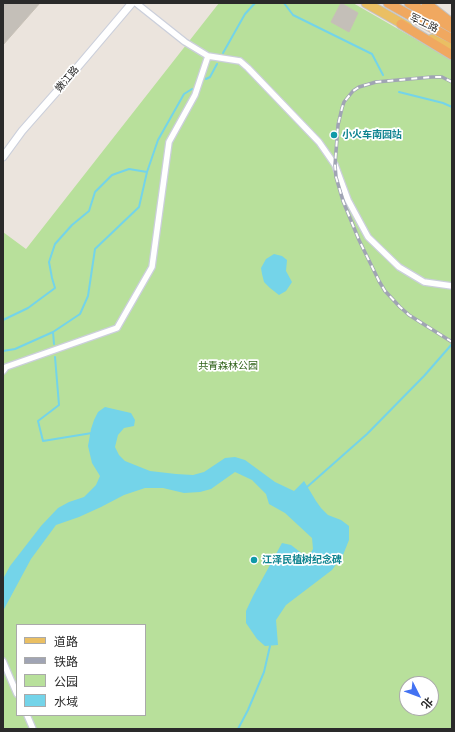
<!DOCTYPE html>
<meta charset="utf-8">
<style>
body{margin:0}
#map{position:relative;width:455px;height:732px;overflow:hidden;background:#ebe4dd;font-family:Lato,"Noto Sans SC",sans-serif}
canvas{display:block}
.frame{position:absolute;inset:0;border:4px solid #2a2a2a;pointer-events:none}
.legend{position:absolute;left:16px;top:624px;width:130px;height:92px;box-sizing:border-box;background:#fff;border:1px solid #aaa;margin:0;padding:5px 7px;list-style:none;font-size:12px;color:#2a2a2a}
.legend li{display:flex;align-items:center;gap:8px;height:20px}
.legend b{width:20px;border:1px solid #aaa}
.north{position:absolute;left:399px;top:676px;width:40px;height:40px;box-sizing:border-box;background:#fff;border:1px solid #aaa;border-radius:50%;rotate:132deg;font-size:11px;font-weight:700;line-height:16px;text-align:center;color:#2a2a2a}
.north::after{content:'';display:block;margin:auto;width:14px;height:18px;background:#4372f2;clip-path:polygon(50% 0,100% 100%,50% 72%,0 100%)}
</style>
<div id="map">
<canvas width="455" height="732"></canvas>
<div class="frame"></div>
<ul class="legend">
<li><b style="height:5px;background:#eabf63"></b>道路</li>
<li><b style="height:5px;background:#a0a4b4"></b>铁路</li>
<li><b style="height:11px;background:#b8e09b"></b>公园</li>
<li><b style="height:11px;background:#74d4e9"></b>水域</li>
</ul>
<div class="north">北</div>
</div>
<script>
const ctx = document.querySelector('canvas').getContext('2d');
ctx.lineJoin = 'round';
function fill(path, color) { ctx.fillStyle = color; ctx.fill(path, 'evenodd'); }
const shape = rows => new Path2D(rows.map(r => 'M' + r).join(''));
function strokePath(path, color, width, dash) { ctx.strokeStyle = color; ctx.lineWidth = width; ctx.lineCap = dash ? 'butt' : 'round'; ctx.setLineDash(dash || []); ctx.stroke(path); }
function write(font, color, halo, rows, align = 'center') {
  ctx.font = font + ' Lato,"Noto Sans SC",sans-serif'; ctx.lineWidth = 3.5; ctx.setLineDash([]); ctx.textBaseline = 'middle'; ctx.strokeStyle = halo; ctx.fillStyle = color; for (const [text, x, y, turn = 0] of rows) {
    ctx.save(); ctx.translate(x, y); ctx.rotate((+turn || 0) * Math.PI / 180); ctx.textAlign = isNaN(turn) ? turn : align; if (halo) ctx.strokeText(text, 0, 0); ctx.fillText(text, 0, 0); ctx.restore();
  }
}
const green = shape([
 [219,3,353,3,452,60,452,729,3,729,3,232,26,249],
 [17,625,145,625,145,715,17,715],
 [407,684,431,684,431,708,407,708]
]);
const water = shape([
 [274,254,282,256,287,260,286,271,292,282,286,291,279,295,270,288,264,282,262,274,261,268,266,259],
 [105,407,131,413,135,420,134,426,124,428,118,435,115,447,119,455,125,461,150,471,176,474,193,475,204,472,225,458,235,457,245,460,275,482,294,491,304,481,316,501,321,508,328,515,341,520,349,526,349,540,343,555,332,570,286,605,276,620,278,645,265,646,257,639,246,623,246,611,253,596,282,543,291,545,304,555,310,554,313,549,312,538,285,513,269,504,266,494,252,480,235,472,211,489,200,492,184,493,163,488,145,488,124,495,101,507,79,517,56,525,31,559,3,611,3,579,10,566,41,526,58,508,69,502,84,497,96,485,100,476,92,463,88,446,91,429,94,420,98,412]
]);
const stream = shape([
 [284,3,293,15,372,54,383,75],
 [223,53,245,14,255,3],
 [206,79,210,77,217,64],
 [399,92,443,103,452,107],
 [3,320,28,308,55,288,52,278,49,262,55,244,72,225,89,211,95,192,112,175,129,169,147,172],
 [54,344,53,332,80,314,88,296,95,249,139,207,147,172,158,140,184,94,192,89],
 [3,351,15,349,53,332],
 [55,357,59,405,38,421,43,441,92,433],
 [307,487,367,434,424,376,452,344],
 [238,729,248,710,264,672,270,646]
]);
const building = shape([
 [3,3,40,3,3,45,3,3],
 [341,3,358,13,349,32,331,22,341,3]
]);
const minor = shape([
 [136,3,185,42,208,56,240,61,248,68,319,142,335,165,348,200,368,237,399,267,424,282,452,286],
 [3,371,6,367,117,328,152,267,169,142,195,95,208,56],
 [3,661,17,694],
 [27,715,33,729]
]);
const tertiary = shape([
 [3,157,22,131,59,89,132,3]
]);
const primary = shape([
 [366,3,408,27],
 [432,39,452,49]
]);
const trunk = shape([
 [388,3,452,39],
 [409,3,452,28],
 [426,3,449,21],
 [401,24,452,55]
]);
const rail = shape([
 [452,82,442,77,432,77,376,82,359,87,353,91,344,102,342,108,338,125,335,165,336,177,343,201,359,240,379,281,385,291,400,307,409,315,452,342]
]);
const markers = [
 [334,135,4,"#0f9aa8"],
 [254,560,4,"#0f9aa8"]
];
const streetNames = [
 ["军工路",424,23,25],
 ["嫩江路",67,79,-50]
];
const cultureNames = [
 ["小火车南园站",342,135],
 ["江泽民植树纪念碑",262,560]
];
const parkNames = [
 ["共青森林公园",228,366]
];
fill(green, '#b8e09b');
fill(water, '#74d4e9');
strokePath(stream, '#74d4e9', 2);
fill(building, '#c4bfb8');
strokePath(building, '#c7c0b6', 1);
strokePath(minor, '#cbcfdb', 8);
strokePath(tertiary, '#cbcfdb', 9);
strokePath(primary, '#c3c3c3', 11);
strokePath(trunk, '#c3c3c3', 11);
strokePath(minor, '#fff', 5.5);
strokePath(tertiary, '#fff', 7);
strokePath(primary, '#eabf63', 9);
strokePath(trunk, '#f0a860', 9);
strokePath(rail, '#a0a4b4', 3.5);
strokePath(rail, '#fff', 2, [6]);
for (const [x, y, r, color] of markers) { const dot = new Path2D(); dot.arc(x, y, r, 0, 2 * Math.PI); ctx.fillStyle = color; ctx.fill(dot); strokePath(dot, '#fff', 1.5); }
write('10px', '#2a2a2a', '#fff', streetNames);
write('bold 10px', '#0d838f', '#fff', cultureNames, 'left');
write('10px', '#32641d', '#fff', parkNames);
</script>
